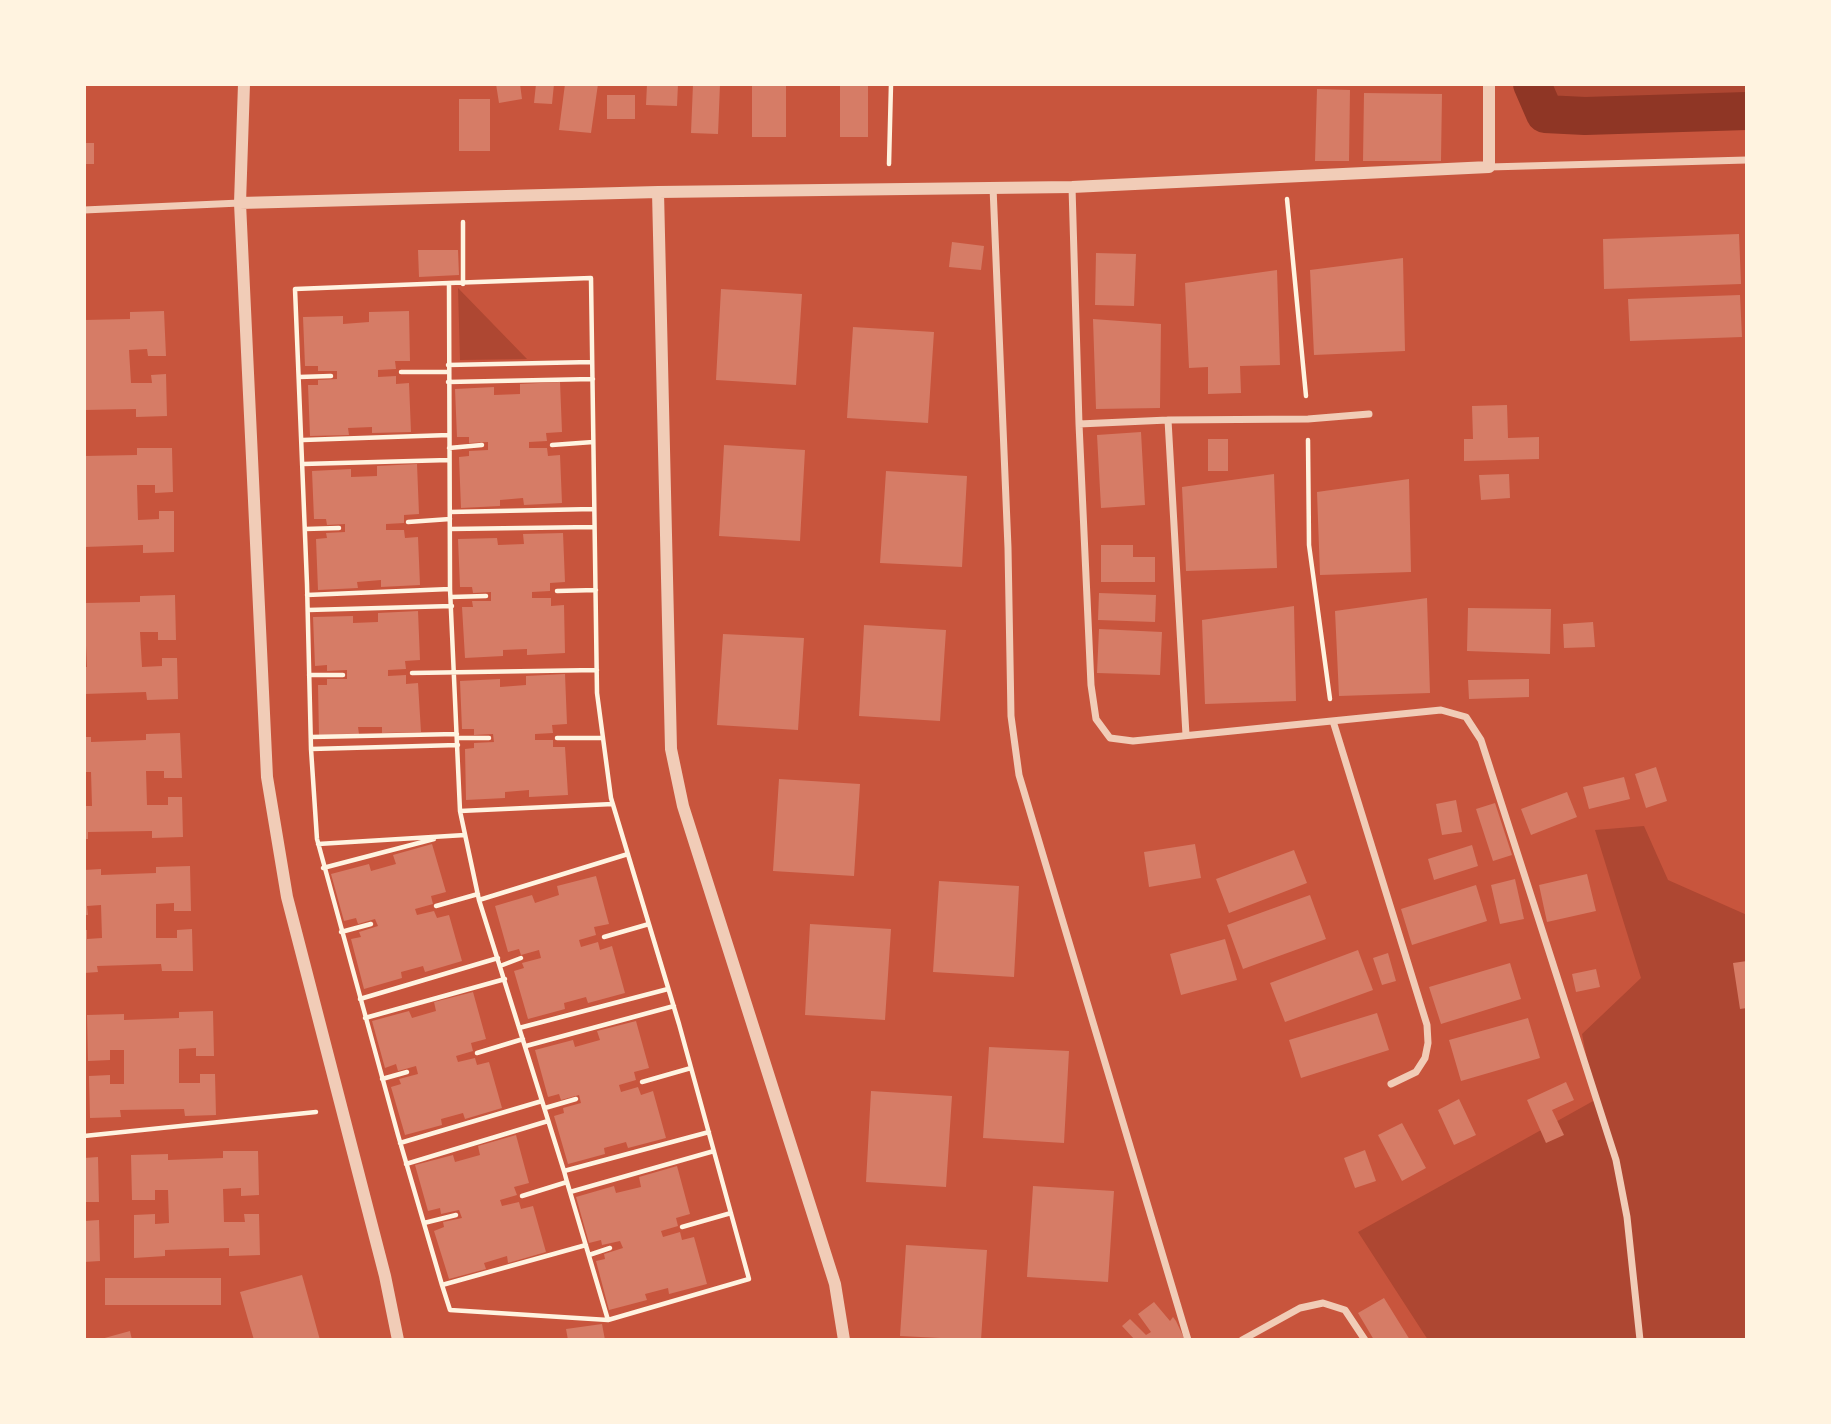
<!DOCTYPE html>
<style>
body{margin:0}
#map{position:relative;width:1831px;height:1424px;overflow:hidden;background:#c8553d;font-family:"Source Sans 3",sans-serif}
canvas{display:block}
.frame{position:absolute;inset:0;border:86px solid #fff3e0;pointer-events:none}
</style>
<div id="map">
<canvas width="1831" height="1424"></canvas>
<div class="frame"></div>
</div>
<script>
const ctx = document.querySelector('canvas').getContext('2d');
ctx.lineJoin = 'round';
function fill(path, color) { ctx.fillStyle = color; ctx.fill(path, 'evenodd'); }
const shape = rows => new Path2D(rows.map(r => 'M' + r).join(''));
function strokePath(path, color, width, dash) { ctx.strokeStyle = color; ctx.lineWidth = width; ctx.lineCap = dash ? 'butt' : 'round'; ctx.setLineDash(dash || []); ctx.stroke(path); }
const green = shape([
 [1532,84,1747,84,1747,114,1549,120],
 [458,288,527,359,460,360],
 [1644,826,1668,880,1747,915,1747,1340,1428,1340,1358,1232,1595,1100,1582,1034,1641,978,1595,830]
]);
const canal = shape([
 [1532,84,1545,114,1585,116,1747,111]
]);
const building = shape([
 [496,84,520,84,522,99,499,103],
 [536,84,554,84,552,104,534,103],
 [565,84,598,84,591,133,559,130],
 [647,84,678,84,677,106,646,105],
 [693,84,720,84,718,134,691,133],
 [752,84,786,84,786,137,752,137],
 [840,84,868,84,868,137,840,137],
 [1317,89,1350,90,1349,161,1315,161],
 [1364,93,1442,94,1441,161,1363,161],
 [607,95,635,95,635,119,607,119],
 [459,99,490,99,490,151,459,151],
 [84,143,94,143,94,164,84,164],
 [1739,234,1741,284,1604,289,1603,239],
 [952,242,984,246,981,270,949,267],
 [418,250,458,250,459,275,419,277],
 [1096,253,1136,254,1134,306,1095,305],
 [1403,258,1405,351,1314,355,1310,270],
 [1277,270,1280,365,1240,366,1241,393,1208,394,1208,367,1189,368,1185,283],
 [721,289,802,294,796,385,716,380],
 [1740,295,1742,337,1630,341,1628,299],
 [164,311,166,356,148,356,147,349,129,350,131,383,152,383,151,375,166,374,167,416,136,417,136,409,84,410,84,320,130,319,130,312],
 [409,311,410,361,395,361,396,369,378,370,378,377,396,376,396,384,409,383,411,432,372,433,372,427,348,428,349,435,310,436,308,385,318,385,318,380,337,379,337,371,318,371,318,366,305,366,303,317,343,316,343,324,369,322,369,312],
 [1093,319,1161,324,1160,408,1096,409],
 [853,327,934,332,928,423,847,418],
 [560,382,562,432,546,433,547,441,529,442,529,448,547,448,548,456,560,455,562,503,524,505,523,498,500,500,500,506,461,508,459,457,469,456,469,451,488,450,488,442,469,443,469,437,457,437,455,389,494,387,494,395,520,394,520,384],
 [1507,405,1508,438,1539,437,1539,459,1464,461,1464,439,1473,439,1472,406],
 [1141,432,1145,505,1101,508,1097,435],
 [1208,439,1228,439,1228,471,1208,471],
 [724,445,805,450,800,541,719,536],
 [137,448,172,448,173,492,155,493,155,485,137,485,138,520,159,519,159,511,174,511,174,552,143,553,143,545,84,547,84,456,137,455],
 [417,464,419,514,404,515,404,523,386,524,386,530,404,530,405,538,418,537,420,585,381,587,381,580,357,582,358,588,318,590,316,539,327,538,326,533,345,532,345,524,327,525,326,519,314,519,312,471,351,469,351,477,377,476,377,466],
 [886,471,967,476,962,567,880,563],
 [1274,474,1277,568,1186,571,1182,487],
 [1509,474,1510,498,1481,500,1479,475],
 [1409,479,1411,572,1320,575,1317,492],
 [563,533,565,582,550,583,550,591,532,592,532,598,551,598,551,606,564,605,565,653,527,655,527,649,503,650,503,656,465,658,462,607,473,607,472,601,491,601,491,592,473,593,472,587,460,587,458,539,497,538,498,545,524,544,523,534],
 [1101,545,1133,545,1133,557,1155,557,1155,582,1101,582],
 [1099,593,1156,595,1155,622,1098,620],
 [175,595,176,640,158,640,158,632,140,632,142,667,162,666,162,658,177,658,178,699,147,700,146,692,84,694,84,667,87,667,84,603,140,602,140,596],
 [1427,598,1430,693,1339,696,1335,611],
 [1294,606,1296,701,1205,704,1202,620],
 [1468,608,1551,609,1550,654,1467,651],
 [418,611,420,660,405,661,406,669,388,670,388,676,406,675,406,684,418,683,421,732,382,733,382,727,358,727,359,734,319,736,318,685,327,685,327,679,347,679,347,670,327,671,327,665,315,666,313,617,353,616,353,623,378,622,378,613],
 [1593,622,1595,647,1564,648,1563,624],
 [864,625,946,630,940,721,859,716],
 [1099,629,1162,632,1160,675,1097,673],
 [723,634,804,638,798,730,717,725],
 [565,674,567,724,552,725,553,733,535,734,535,740,553,740,553,747,565,747,568,795,529,797,529,790,505,792,505,798,466,800,465,749,474,748,474,743,494,742,493,734,474,735,474,729,462,729,460,681,500,679,500,687,526,685,526,676],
 [1529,679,1529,697,1469,699,1468,680],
 [180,733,182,778,164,778,164,771,146,771,147,805,168,805,168,797,182,797,183,837,152,838,152,831,88,832,88,839,84,839,84,806,92,806,91,772,84,772,84,737,91,737,91,742,146,740,146,734],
 [1656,767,1667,801,1646,808,1635,774],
 [1624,777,1630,799,1589,809,1583,787],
 [779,779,860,784,854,876,773,871],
 [1567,792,1577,817,1531,835,1521,809],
 [1456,800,1462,832,1442,835,1436,804],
 [1495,803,1512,855,1493,861,1476,809],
 [432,844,446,892,431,896,433,904,415,909,417,915,434,911,437,918,449,915,462,961,425,972,423,966,401,972,402,978,364,989,351,939,361,937,359,932,378,926,375,919,358,924,356,918,344,921,331,874,369,864,371,871,396,864,393,855],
 [1195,844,1201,878,1149,887,1144,852],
 [1472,845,1478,866,1434,880,1428,859],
 [1294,850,1307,883,1229,913,1216,879],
 [190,866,191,911,174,911,174,903,156,904,156,938,177,938,177,930,192,929,193,971,162,971,161,964,97,966,98,972,84,973,84,930,87,930,87,939,102,938,101,905,87,906,88,915,84,915,84,870,101,869,101,875,156,873,156,867],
 [1587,874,1596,911,1547,922,1539,885],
 [596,876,609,924,594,927,596,935,579,940,581,947,598,942,600,950,612,946,625,993,588,1003,586,997,564,1003,565,1009,528,1019,514,971,524,968,522,963,541,958,539,950,521,955,519,949,508,952,495,906,532,895,535,903,559,895,557,886],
 [1515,879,1524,919,1500,924,1491,885],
 [939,881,1019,886,1014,977,933,972],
 [1476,885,1487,921,1412,945,1401,909],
 [1310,895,1326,939,1243,969,1227,925],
 [810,924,891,929,885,1020,805,1015],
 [1225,939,1237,980,1181,995,1170,954],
 [1358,950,1373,990,1285,1022,1270,983],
 [1388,953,1396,981,1382,985,1373,958],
 [1747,961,1747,1008,1740,1009,1733,963],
 [1510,963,1521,999,1441,1024,1429,987],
 [1596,969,1600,987,1576,992,1572,974],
 [473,992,486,1039,471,1043,473,1051,456,1056,458,1062,475,1058,477,1065,489,1062,502,1108,465,1119,463,1113,441,1119,442,1125,405,1135,391,1087,401,1084,399,1079,418,1074,416,1066,398,1071,396,1064,385,1068,372,1021,409,1011,412,1018,436,1011,434,1002],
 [213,1011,214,1056,196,1056,196,1048,179,1049,179,1083,200,1083,200,1074,215,1074,216,1115,185,1116,184,1109,120,1110,121,1117,90,1118,89,1076,110,1075,110,1084,124,1084,124,1050,110,1050,110,1060,88,1061,87,1015,124,1014,124,1020,179,1018,179,1012],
 [1377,1013,1389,1050,1301,1078,1289,1040],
 [1528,1018,1540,1058,1461,1081,1449,1040],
 [636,1021,649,1068,634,1072,636,1080,619,1085,621,1092,638,1087,641,1095,653,1091,666,1138,628,1148,626,1142,604,1148,605,1154,568,1164,554,1116,564,1113,563,1108,581,1103,579,1095,561,1100,559,1094,548,1097,535,1050,573,1040,575,1047,600,1040,597,1031],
 [989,1047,1069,1051,1064,1143,983,1138],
 [1566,1082,1574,1100,1552,1110,1564,1135,1546,1143,1527,1100],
 [871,1091,952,1096,946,1187,866,1182],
 [1459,1099,1476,1135,1454,1145,1438,1110],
 [1402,1123,1426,1168,1402,1181,1378,1135],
 [516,1135,529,1183,514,1187,517,1195,500,1200,502,1206,519,1202,521,1209,533,1206,546,1252,508,1263,507,1256,484,1263,486,1269,449,1279,434,1231,444,1227,443,1222,462,1218,459,1210,441,1214,440,1208,428,1211,415,1165,453,1155,455,1162,480,1155,478,1146],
 [1365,1150,1376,1181,1355,1188,1344,1158],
 [223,1151,258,1151,259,1195,241,1196,241,1188,223,1189,224,1222,245,1222,244,1214,259,1214,260,1255,229,1256,229,1248,165,1250,165,1256,134,1258,134,1215,155,1214,155,1224,169,1223,168,1190,155,1190,155,1200,132,1200,131,1155,168,1154,168,1160,223,1158],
 [98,1157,99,1202,84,1202,84,1158],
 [677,1166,690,1214,676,1218,678,1226,661,1231,663,1237,680,1232,682,1240,694,1237,707,1284,669,1294,668,1288,645,1294,647,1300,609,1310,596,1261,605,1259,604,1254,623,1248,620,1241,602,1245,601,1240,589,1243,576,1197,614,1186,616,1193,641,1187,639,1177],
 [1033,1186,1114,1191,1108,1282,1027,1277],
 [99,1220,100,1261,84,1262,84,1221],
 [906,1245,987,1250,981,1340,900,1336],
 [302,1275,320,1340,254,1340,240,1292],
 [105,1278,221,1278,221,1305,105,1305],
 [1384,1298,1410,1340,1374,1340,1358,1313],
 [1154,1302,1170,1321,1173,1317,1176,1321,1185,1340,1135,1340,1122,1326,1130,1319,1146,1335,1151,1332,1138,1314],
 [602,1324,605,1340,568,1340,566,1329],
 [130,1331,132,1340,101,1340,101,1339]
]);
const path = shape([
 [889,164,891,84],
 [1287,199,1306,396],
 [463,222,463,284],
 [449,283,295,289,307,584,311,749,317,839,398,1135,442,1285,450,1310,608,1320,749,1279,679,1024,611,798,597,693,591,278,449,283,450,589,460,811,479,900,564,1171],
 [448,365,592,362],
 [401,372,448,372],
 [299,377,331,376],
 [448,382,593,379],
 [303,440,449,435],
 [1308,440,1309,545,1330,699],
 [552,445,593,442],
 [449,448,482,445],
 [303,464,449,460],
 [450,512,594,509],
 [408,522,450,519],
 [305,529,339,528],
 [450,529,594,527],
 [557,591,596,590],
 [307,595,450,589],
 [451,597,486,596],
 [308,610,452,606],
 [412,673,597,670],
 [309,675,343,675],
 [311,737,457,734],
 [457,738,489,738],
 [557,738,603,738],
 [311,749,458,745],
 [460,811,613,804],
 [318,844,465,835],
 [323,868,434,839],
 [479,900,628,854],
 [436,906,478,894],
 [341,932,371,924],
 [604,937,649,924],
 [500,966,521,958],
 [360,999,498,958],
 [365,1018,505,979],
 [519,1028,668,989],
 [526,1046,674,1006],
 [477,1053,523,1039],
 [382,1079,407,1072],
 [642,1082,691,1068],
 [545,1108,576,1099],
 [709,1132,564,1171,567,1182,570,1192,714,1151],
 [84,1136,316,1112],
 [400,1143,542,1101],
 [406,1164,548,1121],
 [570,1192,608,1320],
 [522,1196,567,1182],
 [424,1223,456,1215],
 [682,1227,731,1213],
 [589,1255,610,1248],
 [442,1285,586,1245]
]);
const minor = shape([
 [1489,167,1747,160],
 [993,187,1008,548,1011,716,1019,775,1188,1340],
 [1072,187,1079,424,1091,685,1096,719,1110,738,1133,741,1441,710,1466,717,1481,740,1616,1160,1627,1217,1640,1340],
 [84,210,240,203],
 [1168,420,1186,735],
 [1079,424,1168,420,1308,419,1369,414],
 [1333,721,1427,1025,1428,1043,1425,1058,1416,1072,1391,1084],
 [1242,1340,1300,1308,1323,1303,1345,1310,1365,1340]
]);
const tertiary = shape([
 [244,84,240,203,267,777,287,897,385,1276,398,1340],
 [658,192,671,749,683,806,835,1284,844,1340],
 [240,203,658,192,1072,187,1489,167,1489,84]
]);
fill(green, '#ae4732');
strokePath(canal, '#8f3625', 38);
fill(building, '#d67c66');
strokePath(path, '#fff3e0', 4.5);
strokePath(minor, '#f1ccb7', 7);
strokePath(tertiary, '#f1ccb7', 12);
</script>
